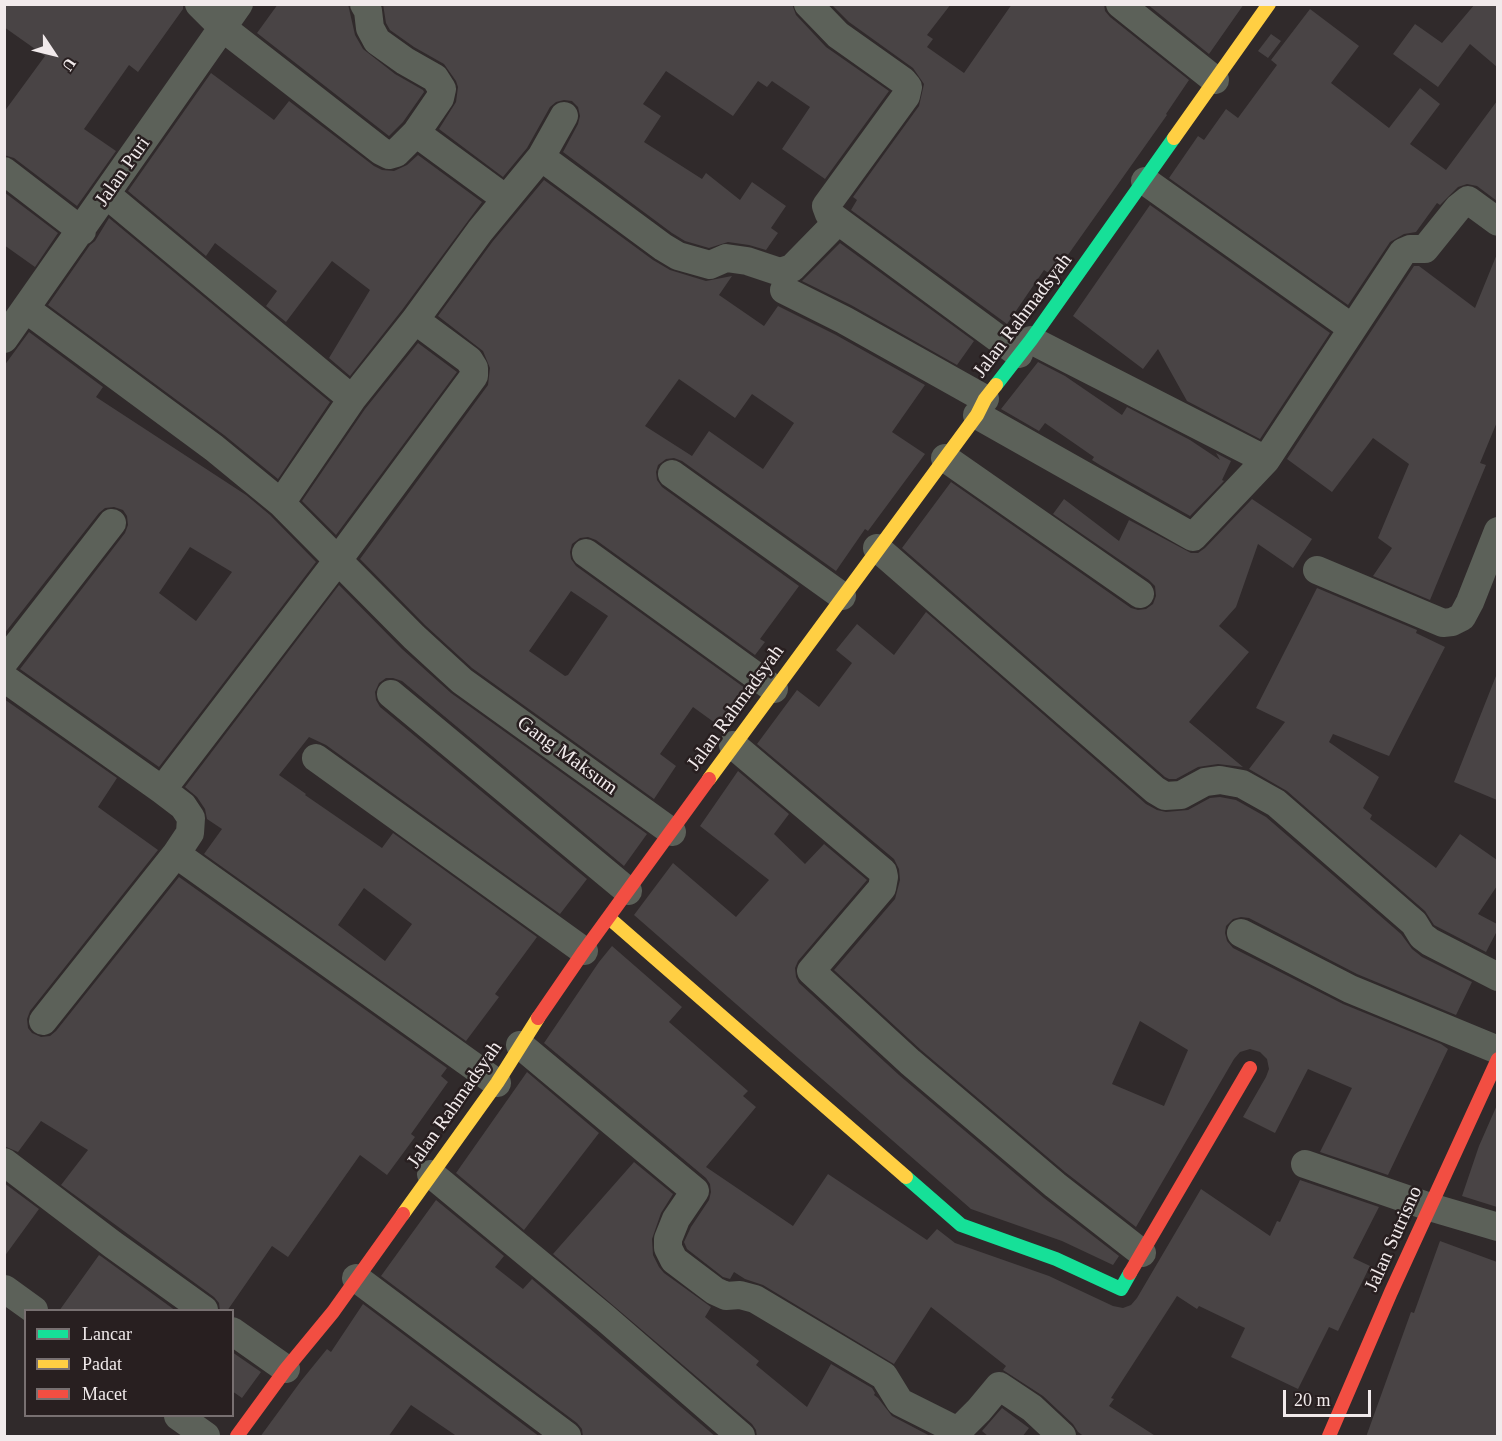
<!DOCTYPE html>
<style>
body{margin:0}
#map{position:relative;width:1502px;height:1441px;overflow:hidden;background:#302a2b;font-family:Georgia,serif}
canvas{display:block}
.frame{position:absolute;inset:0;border:6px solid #f1eaeb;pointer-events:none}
.legend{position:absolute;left:24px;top:1309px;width:210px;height:108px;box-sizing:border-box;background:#281f20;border:2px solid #787071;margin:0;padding:8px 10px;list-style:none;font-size:18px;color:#f1eaeb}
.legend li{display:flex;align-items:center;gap:12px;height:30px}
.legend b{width:30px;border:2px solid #787071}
.north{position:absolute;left:24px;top:24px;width:60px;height:60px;-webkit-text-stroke:4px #281f20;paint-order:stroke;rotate:125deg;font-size:16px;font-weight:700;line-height:24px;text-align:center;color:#f1eaeb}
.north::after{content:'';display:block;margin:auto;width:21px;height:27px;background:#f1eaeb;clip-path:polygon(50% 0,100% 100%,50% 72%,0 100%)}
.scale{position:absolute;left:1283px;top:1390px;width:88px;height:27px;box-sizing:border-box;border:3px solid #f1eaeb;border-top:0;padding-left:8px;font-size:18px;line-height:21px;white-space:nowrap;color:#f1eaeb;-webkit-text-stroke:4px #281f20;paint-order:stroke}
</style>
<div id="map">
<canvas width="1502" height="1441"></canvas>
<div class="frame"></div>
<ul class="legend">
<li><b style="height:8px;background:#16e098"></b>Lancar</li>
<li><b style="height:8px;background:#ffcf43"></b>Padat</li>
<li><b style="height:8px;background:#f24e42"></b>Macet</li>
</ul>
<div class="north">U</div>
<div class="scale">20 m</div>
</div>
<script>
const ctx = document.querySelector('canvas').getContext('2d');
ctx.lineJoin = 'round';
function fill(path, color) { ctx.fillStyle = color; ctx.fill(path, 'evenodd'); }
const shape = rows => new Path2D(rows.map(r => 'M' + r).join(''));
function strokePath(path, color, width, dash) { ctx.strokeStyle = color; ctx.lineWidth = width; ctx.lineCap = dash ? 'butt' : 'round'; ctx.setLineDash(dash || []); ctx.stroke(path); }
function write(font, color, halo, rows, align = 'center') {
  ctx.font = font + ' Georgia,serif'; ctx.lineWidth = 5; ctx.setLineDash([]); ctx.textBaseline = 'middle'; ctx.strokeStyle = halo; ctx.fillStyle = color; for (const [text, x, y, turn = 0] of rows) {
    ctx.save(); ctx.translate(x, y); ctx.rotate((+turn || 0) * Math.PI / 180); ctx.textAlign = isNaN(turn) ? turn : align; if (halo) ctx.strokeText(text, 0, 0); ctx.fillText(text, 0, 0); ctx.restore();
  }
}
const building = shape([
 [4,4,183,4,183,9,138,72,129,65,84,129,116,151,77,206,14,158,4,155,4,112,45,56,4,27],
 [278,4,348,4,355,35,363,49,395,74,423,90,424,92,403,122,389,136,257,33],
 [383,4,792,4,796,15,826,47,889,91,825,179,782,149,810,107,772,81,767,87,758,81,733,116,666,71,643,104,661,116,644,142,702,179,706,173,740,200,752,182,786,206,771,228,778,233,766,250,749,245,728,242,709,248,685,241,672,233,563,152,578,124,580,116,578,107,572,101,564,100,556,102,550,107,527,148,503,177,439,129,456,102,458,87,456,81,444,64,414,47,390,30,386,23],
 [831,4,951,4,927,35,933,39,927,47,964,73,1012,4,1104,4,1105,11,1110,17,1189,80,1166,114,1167,115,1053,276,1044,270,1007,324,851,210,857,200,853,197,919,106,924,84,913,68,849,22],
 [1147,4,1244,4,1209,54],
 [1475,4,1497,4,1497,67,1470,44,1438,87,1393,54,1415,24,1442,43],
 [1310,9,1359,46,1331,83,1389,128,1420,88,1440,104,1410,144,1446,170,1497,101,1497,201,1477,186,1467,184,1458,187,1440,205,1437,203,1416,232,1404,234,1390,242,1348,305,1169,178,1198,136,1204,140,1226,109,1238,118,1277,65,1271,60],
 [1271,34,1281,41,1268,58,1258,51],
 [211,73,274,120,289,101,374,166,382,170,394,171,407,165,418,155,482,202,402,310,350,376,329,358,370,290,332,261,286,322,266,306,277,291,215,243,206,256,128,191],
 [544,180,653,260,670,270,706,281,732,276,719,295,764,326,778,306,836,335,925,385,892,432,925,454,868,531,865,529,836,571,682,461,674,458,666,459,658,465,656,472,657,480,662,487,799,586,760,639,765,642,755,655,596,540,588,537,580,538,572,544,570,552,571,559,576,566,749,691,722,728,693,707,660,754,676,766,654,799,472,668,425,625,360,559,488,385,490,368,483,351,438,316,493,241],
 [679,379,735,418,752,394,794,423,763,469,709,431,692,456,645,426],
 [571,591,608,616,568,675,565,676,529,651],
 [4,192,58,233,35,267,4,245],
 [1150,205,1330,333,1260,439,1187,401,1158,349,1143,369,1073,316],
 [109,218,330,402,278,479,224,435,48,305,90,245,95,241],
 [840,243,974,341,957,365,851,305,802,281],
 [1497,254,1497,422,1480,463,1486,465,1430,600,1373,576,1392,548,1378,538,1409,464,1373,438,1332,492,1287,459,1414,266,1419,266,1475,308],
 [29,332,103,387,96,397,246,495,270,515,316,562,159,767,20,669,125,533,128,525,127,516,123,510,114,507,105,508,99,513,4,634,4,366],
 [190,547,232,572,196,621,159,593],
 [418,343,457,372,336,535,302,501,365,409],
 [1038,362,1065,376,1122,415,1127,407,1190,440,1220,460,1216,453,1231,461,1222,480,1224,481,1190,516,1100,465,1092,460,1094,457,1045,423,1039,431,1001,409],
 [951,482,1131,608,1138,610,1146,609,1153,604,1156,596,1155,586,1149,580,1053,514,1064,499,1119,541,1129,520,1191,553,1198,553,1205,548,1252,499,1312,539,1293,568,1258,544,1236,607,1219,626,1249,652,1189,722,1243,767,1218,764,1198,767,1176,779,1169,779,1165,777,902,548],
 [339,585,402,649,451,693,647,834,624,866,402,681,393,678,386,678,379,683,375,692,376,700,380,707,587,879,560,914,326,745,309,737,279,775,306,794,305,795,382,848,393,833,537,937,495,994,499,997,466,1041,204,854,222,829,207,819,205,809,197,797,185,787],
 [364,888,412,924,385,961,338,925],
 [1317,588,1417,630,1416,633,1445,647,1389,756,1333,734,1329,742,1379,777,1363,808,1372,815,1370,819,1436,868,1460,834,1497,860,1497,886,1478,914,1497,924,1497,931,1486,952,1434,925,1425,911,1287,791,1249,769,1285,722,1256,708],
 [926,612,1146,804,1157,810,1166,812,1188,810,1210,798,1220,797,1236,800,1266,817,1401,934,1412,949,1422,957,1472,982,1456,1015,1357,974,1249,918,1241,917,1233,919,1226,926,1225,933,1227,941,1233,948,1343,1004,1441,1044,1448,1049,1388,1175,1320,1152,1352,1088,1308,1069,1275,1133,1243,1117,1266,1077,1269,1069,1267,1059,1260,1052,1250,1049,1240,1052,1234,1059,1136,1227,1065,1172,921,1050,834,970,895,899,900,880,899,869,894,859,757,744,797,690,819,707,852,663,836,650,857,624,894,655],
 [1140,1021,1188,1050,1164,1106,1112,1084],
 [1496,676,1497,676,1497,800,1454,782],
 [4,699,117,778,98,807,158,850,30,1011,27,1019,28,1028,32,1033,41,1037,50,1036,56,1031,179,877,447,1068,441,1076,448,1082,411,1134,415,1137,387,1175,360,1155,288,1257,272,1246,227,1311,220,1311,219,1303,214,1297,61,1185,88,1150,41,1121,18,1152,4,1146],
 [738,771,789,814,774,834,805,864,824,844,867,880,798,961,795,968,796,977,799,983,899,1075,1044,1198,1119,1256,1113,1265,1062,1241,971,1209,634,915,673,863,736,917,769,880,700,826],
 [612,946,682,1007,669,1022,748,1091,743,1096,756,1107,706,1167,793,1226,828,1174,927,1240,937,1229,955,1243,1049,1276,1113,1306,1123,1308,1131,1305,1137,1298,1201,1189,1270,1236,1277,1221,1280,1222,1300,1180,1379,1207,1353,1258,1370,1266,1338,1331,1329,1327,1298,1389,1231,1357,1245,1328,1199,1306,1197,1309,1177,1296,1111,1398,1114,1399,1109,1406,1157,1437,1085,1437,1078,1432,1073,1424,1043,1396,1003,1370,1006,1366,931,1307,894,1364,763,1285,745,1279,734,1272,730,1279,723,1277,687,1249,684,1242,691,1227,709,1200,711,1192,710,1184,706,1178,544,1043,599,962],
 [527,1072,599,1133,524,1230,456,1173],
 [1497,1105,1497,1207,1462,1196,1479,1146],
 [634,1162,673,1194,661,1213,652,1239,653,1255,659,1267,664,1273,711,1307,705,1317,759,1361,756,1365,807,1407,831,1364,872,1388,875,1393,874,1395,878,1398,892,1416,932,1437,757,1437,756,1430,752,1424,553,1254],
 [4,1183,39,1209,4,1257],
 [436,1200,504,1256,495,1267,523,1289,532,1279,716,1437,583,1437,582,1429,577,1423,381,1276],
 [1440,1241,1497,1262,1497,1437,1366,1437,1411,1312,1414,1313],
 [99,1255,102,1257,176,1311,59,1311],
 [363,1304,540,1437,458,1437,411,1405,388,1437,260,1437,301,1381,327,1349,331,1352],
 [232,1352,261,1372,242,1398,232,1391],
 [1002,1408,1029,1428,1022,1437,989,1437,982,1431]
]);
const street = shape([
 [199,4,223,28,381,151,389,155,396,153,416,133,440,98,442,89,435,78,405,61,377,41,370,28,368,11,364,4],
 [808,4,838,35,903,81,908,87,906,96,826,206,829,214,1019,354],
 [1120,4,1215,80],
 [416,133,506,199],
 [541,157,663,247,678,256,710,265,726,258,747,261,780,272,792,268,838,221],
 [4,171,82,231],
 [1145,181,1352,328],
 [107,195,352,399],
 [784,290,844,320,985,399],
 [26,309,214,448,281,503,352,399,415,320,480,231,541,157,564,116],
 [4,339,239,4],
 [1031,340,1266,460],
 [977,415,1193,537,1266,460,1403,252,1410,249,1425,249,1458,208,1468,200,1498,222],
 [945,458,1140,594],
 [672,474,842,596],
 [281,503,414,637,462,681,672,832],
 [877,548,1155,790,1165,796,1181,795,1205,782,1220,780,1242,784,1276,803,1414,923,1422,936,1430,942,1498,977],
 [586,553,774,689],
 [1317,570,1443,623,1452,622,1462,617,1470,602,1498,531],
 [4,662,112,523],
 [4,678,162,790,183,806,191,818,190,833,176,854,43,1021],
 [391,694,628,891],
 [733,745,883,872,884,877,882,888,811,971,910,1062,1055,1185,1142,1253],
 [316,758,584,951],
 [162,790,338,560,474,376,474,368,469,360,415,320],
 [176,854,497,1083],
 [1241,933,1350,989,1498,1050],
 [520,1045,695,1191,676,1219,668,1239,668,1248,674,1260,715,1291,726,1296,740,1295,755,1299,884,1376,900,1402,956,1430,954,1436],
 [4,1162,112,1244,204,1310],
 [1305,1164,1430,1207,1498,1227],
 [431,1174,605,1318,741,1436],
 [356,1278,567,1436],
 [5,1289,34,1310],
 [232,1331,286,1369],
 [178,1416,206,1436],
 [956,1430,964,1425,979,1410,999,1386,1032,1408,1062,1436]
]);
const fast = shape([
 [996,385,1031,340,1174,138],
 [906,1177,961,1225,1056,1259,1121,1289,1130,1273]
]);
const slow = shape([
 [1174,138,1269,4],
 [709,779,977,415,985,399,996,385],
 [609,918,906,1177],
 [403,1214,497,1083,538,1018]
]);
const jam = shape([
 [538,1018,584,951,709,779],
 [1130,1273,1250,1068],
 [237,1436,286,1369,333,1312,403,1214],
 [1329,1436,1391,1292,1498,1059]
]);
const streetNames = [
 ["Jalan Puri",123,172,-55],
 ["Jalan Rahmadsyah",1023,316,-53],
 ["Jalan Rahmadsyah",736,708,-54],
 ["Gang Maksum",567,756,36],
 ["Jalan Rahmadsyah",455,1105,-55],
 ["Jalan Sutrisno",1394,1239,-66]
];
fill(building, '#494445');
strokePath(street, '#5c6159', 28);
strokePath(fast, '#16e098', 14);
strokePath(slow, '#ffcf43', 14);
strokePath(jam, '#f24e42', 14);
write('20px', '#f1eaeb', '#281f20', streetNames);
</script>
